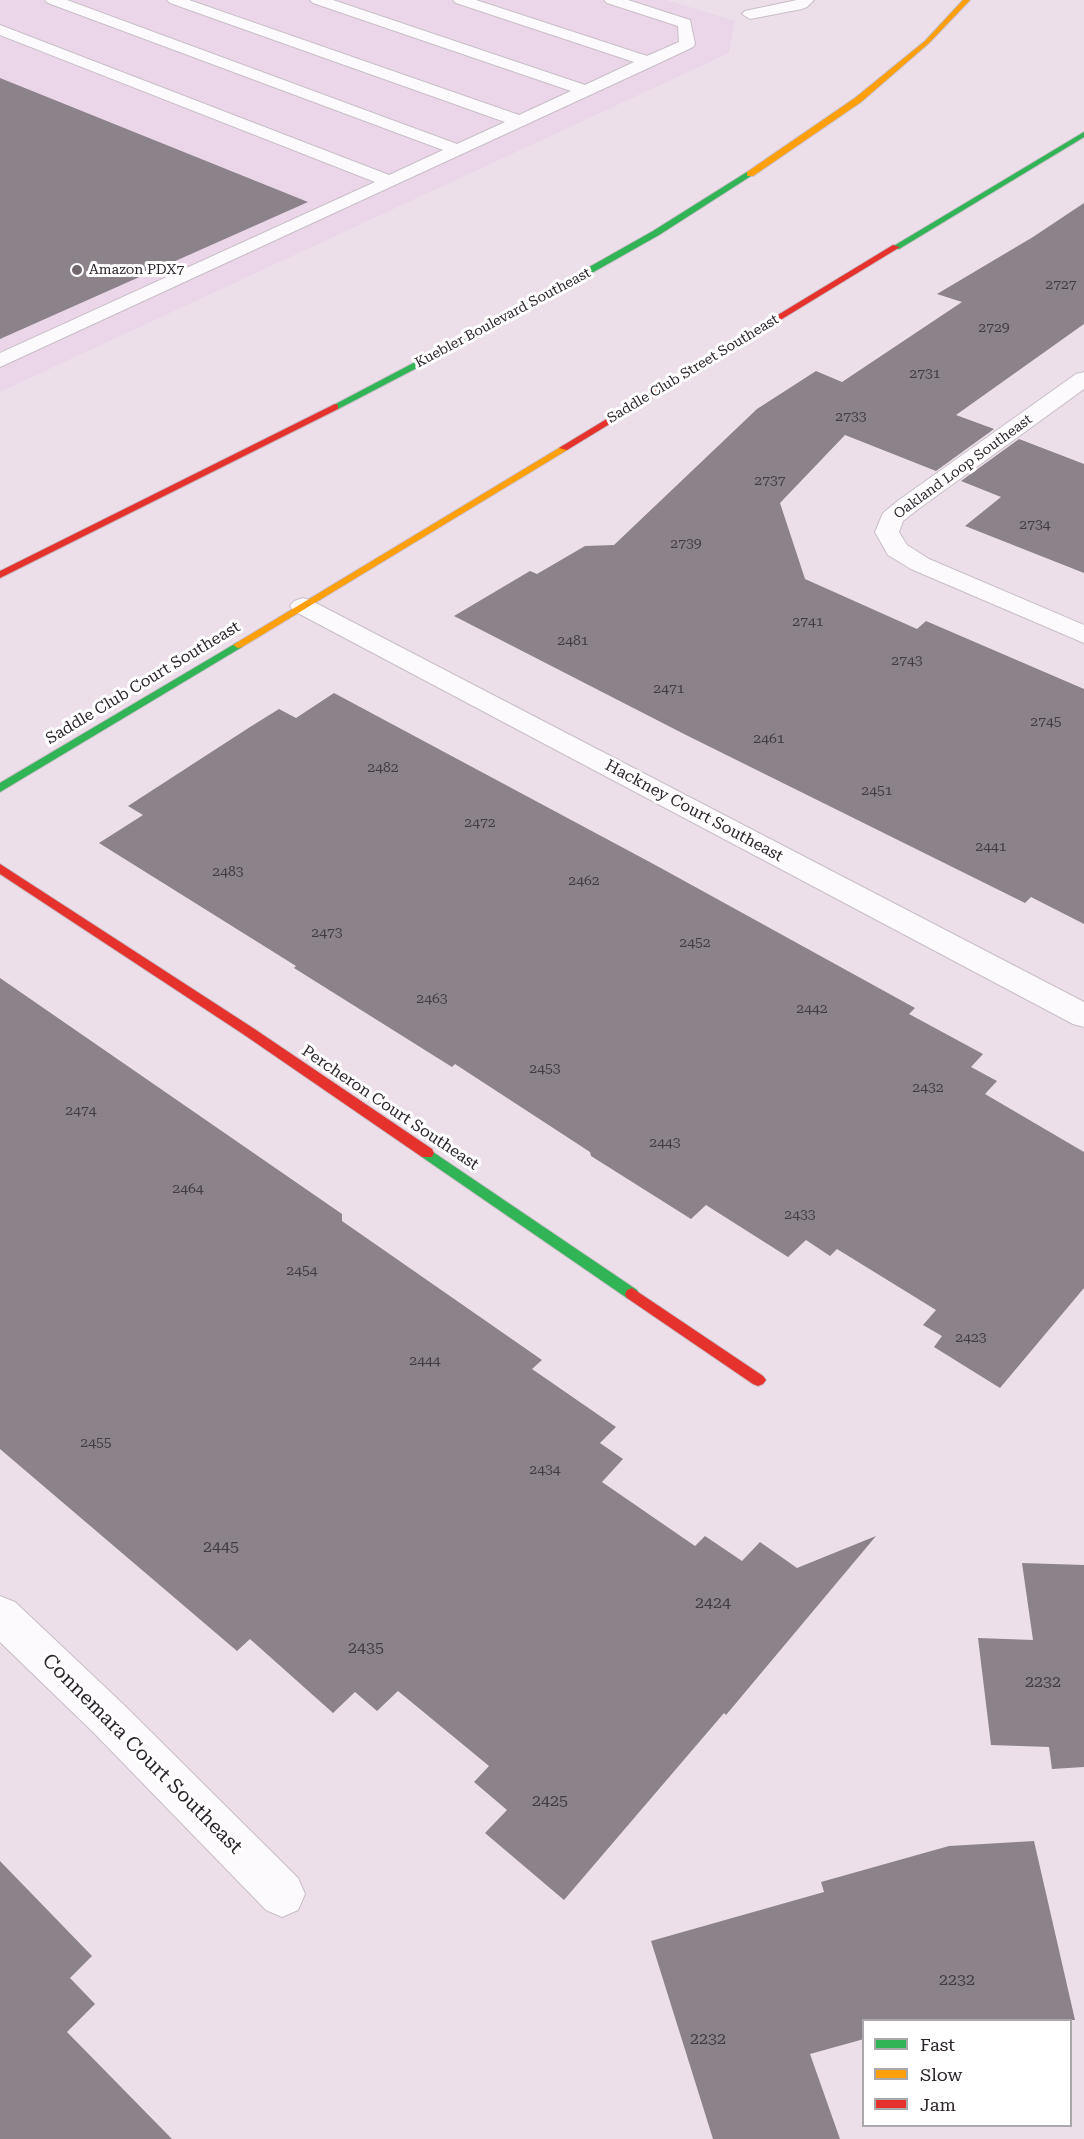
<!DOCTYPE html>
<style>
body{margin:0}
#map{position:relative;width:1084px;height:2139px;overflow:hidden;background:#ecdfea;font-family:"Roboto Serif",serif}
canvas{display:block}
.legend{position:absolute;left:862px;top:2019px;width:210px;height:108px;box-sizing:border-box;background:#fff;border:2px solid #aba8ab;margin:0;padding:8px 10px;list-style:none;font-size:18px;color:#2d252c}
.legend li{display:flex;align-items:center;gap:12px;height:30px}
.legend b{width:30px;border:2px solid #aba8ab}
</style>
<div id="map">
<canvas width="1084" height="2139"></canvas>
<ul class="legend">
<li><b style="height:8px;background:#30b455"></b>Fast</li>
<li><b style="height:8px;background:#ff9f0a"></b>Slow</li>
<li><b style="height:8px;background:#e5322d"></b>Jam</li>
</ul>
</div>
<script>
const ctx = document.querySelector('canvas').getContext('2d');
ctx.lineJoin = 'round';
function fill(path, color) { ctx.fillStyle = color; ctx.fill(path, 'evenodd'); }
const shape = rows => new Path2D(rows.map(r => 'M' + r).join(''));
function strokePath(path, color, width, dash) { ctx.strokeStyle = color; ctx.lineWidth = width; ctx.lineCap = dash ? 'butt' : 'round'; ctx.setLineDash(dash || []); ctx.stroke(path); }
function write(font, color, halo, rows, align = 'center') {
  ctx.font = font + ' "Roboto Serif",serif'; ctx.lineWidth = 6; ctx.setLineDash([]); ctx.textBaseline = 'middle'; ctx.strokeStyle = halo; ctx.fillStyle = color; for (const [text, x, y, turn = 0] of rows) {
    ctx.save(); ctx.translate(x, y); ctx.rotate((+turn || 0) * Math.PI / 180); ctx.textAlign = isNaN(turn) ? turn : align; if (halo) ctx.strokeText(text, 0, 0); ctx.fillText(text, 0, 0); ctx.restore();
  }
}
const built = shape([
 [0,0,667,0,735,21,729,53,0,392]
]);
const building = shape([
 [0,78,308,202,0,339],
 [1084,203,1084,324,956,415,994,429,936,471,845,435,780,503,805,579,917,629,926,621,1084,689,1084,924,1031,897,1025,903,686,735,454,616,530,571,537,574,585,546,614,545,757,409,816,371,842,382,962,302,937,294,1033,237],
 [1019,439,1084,464,1084,573,965,526,1001,497,961,481],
 [334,693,659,867,915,1008,909,1014,983,1054,971,1067,997,1081,985,1094,1084,1152,1084,1288,1000,1388,934,1347,942,1336,923,1325,936,1310,837,1249,830,1256,806,1240,788,1257,706,1205,691,1219,591,1156,590,1152,455,1064,452,1067,294,968,296,966,99,843,143,815,128,806,250,727,279,709,296,718],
 [0,978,342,1214,342,1221,542,1360,532,1369,616,1427,600,1443,623,1459,602,1482,695,1546,705,1536,742,1561,760,1542,797,1568,876,1536,726,1715,724,1713,564,1900,485,1833,507,1810,474,1782,489,1766,398,1691,377,1711,355,1692,333,1713,250,1639,237,1651,0,1449],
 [1022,1563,1084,1565,1084,1767,1052,1769,1049,1747,991,1745,978,1638,1033,1640],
 [1034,1841,1075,2020,864,2020,864,2039,810,2054,840,2139,713,2139,651,1941,824,1892,821,1882,949,1846],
 [0,1861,92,1956,70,1978,95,2004,67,2032,172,2139,0,2139]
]);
const lane = shape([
 [45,0,67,0,457,144,505,122,170,3,167,0,189,0,519,115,571,91,313,3,310,0,333,0,585,85,634,62,456,3,453,0,476,0,647,56,679,42,678,26,607,3,604,0,628,0,690,20,695,44,693,47,655,65,0,367,0,353,375,182,0,35,0,25,389,175,443,150,48,3,45,0],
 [797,0,814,0,807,7,802,9,750,19,742,14,745,11,797,0]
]);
const street = shape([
 [1084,372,1084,389,917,510,903,521,899,532,907,545,929,559,1084,625,1084,643,911,569,888,555,875,532,883,513,899,500,1076,374,1084,372],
 [303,598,312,601,1084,1002,1084,1027,1073,1024,294,611,290,606,294,601,303,598],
 [0,1596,15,1602,123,1704,298,1878,305,1894,298,1910,282,1917,266,1910,93,1732,0,1642,0,1596]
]);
const fast = shape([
 [1084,132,1084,137,899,249,892,247,1084,132],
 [747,172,754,174,659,235,505,322,338,409,330,407,499,318,653,231,747,172],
 [238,642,243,645,242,647,0,792,0,783,238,642],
 [427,1148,637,1290,639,1294,637,1298,632,1300,627,1298,422,1157,420,1153,422,1149,427,1148]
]);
const slow = shape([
 [963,0,970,0,929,43,861,102,753,176,747,176,747,172,855,98,925,41,963,0],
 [564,445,569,448,567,450,242,647,238,648,233,645,564,445]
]);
const jam = shape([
 [893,245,900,247,567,450,559,448,893,245],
 [335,404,338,405,338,409,0,578,0,571,335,404],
 [0,864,253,1028,432,1149,434,1153,432,1157,422,1157,243,1034,0,874,0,864],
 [632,1288,763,1376,766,1380,763,1384,758,1386,753,1384,627,1298,625,1294,627,1290,632,1288]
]);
const markers = [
 [77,270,6,"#70666e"]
];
const farPoinames = [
 ["Amazon PDX7",89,270]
];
const numberNames = [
 ["2727",1061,285],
 ["2729",994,328],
 ["2731",925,374],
 ["2733",851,417],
 ["2737",770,481],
 ["2734",1035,525],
 ["2739",686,544],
 ["2741",808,622],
 ["2481",573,641],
 ["2743",907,661],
 ["2471",669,689],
 ["2745",1046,722],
 ["2461",769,739],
 ["2482",383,768],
 ["2451",877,791],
 ["2472",480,823],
 ["2441",991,847],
 ["2483",228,872],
 ["2462",584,881],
 ["2473",327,933],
 ["2452",695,943],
 ["2463",432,999],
 ["2442",812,1009],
 ["2453",545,1069],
 ["2432",928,1088],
 ["2474",81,1111],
 ["2443",665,1143],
 ["2464",188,1189],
 ["2433",800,1215],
 ["2454",302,1271],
 ["2423",971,1338],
 ["2444",425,1361],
 ["2455",96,1443],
 ["2434",545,1470]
];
const farStreetnames = [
 ["Kuebler Boulevard Southeast",503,318,-28],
 ["Saddle Club Street Southeast",693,369,-31],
 ["Oakland Loop Southeast",963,467,-36]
];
const streetNames = [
 ["Saddle Club Court Southeast",143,683,-31],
 ["Hackney Court Southeast",694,811,28],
 ["Percheron Court Southeast",390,1108,34]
];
const nearNumbernames = [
 ["2445",221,1547],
 ["2424",713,1603],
 ["2435",366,1648],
 ["2232",1043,1682],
 ["2425",550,1801],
 ["2232",957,1980],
 ["2232",708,2039]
];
const nearStreetnames = [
 ["Connemara Court Southeast",142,1754,45]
];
fill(built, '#ebd6e9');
fill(building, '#8b828a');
strokePath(lane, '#c8bec7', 2);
strokePath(street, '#c8bec7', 2);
strokePath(fast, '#c8bec7', 2);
strokePath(slow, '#c8bec7', 2);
strokePath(jam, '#c8bec7', 2);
fill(lane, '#fcfafc');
fill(street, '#fcfafc');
fill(fast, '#30b455');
fill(slow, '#ff9f0a');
fill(jam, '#e5322d');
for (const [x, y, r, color] of markers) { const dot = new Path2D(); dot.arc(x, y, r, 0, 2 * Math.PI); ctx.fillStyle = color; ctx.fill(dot); strokePath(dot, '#fff', 2); }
write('14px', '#2d252c', '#fff', farPoinames, 'left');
write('14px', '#443c44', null, numberNames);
write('14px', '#2d252c', '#fff', farStreetnames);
write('16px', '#2d252c', '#fff', streetNames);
write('16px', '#443c44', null, nearNumbernames);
write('20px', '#2d252c', '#fff', nearStreetnames);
</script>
